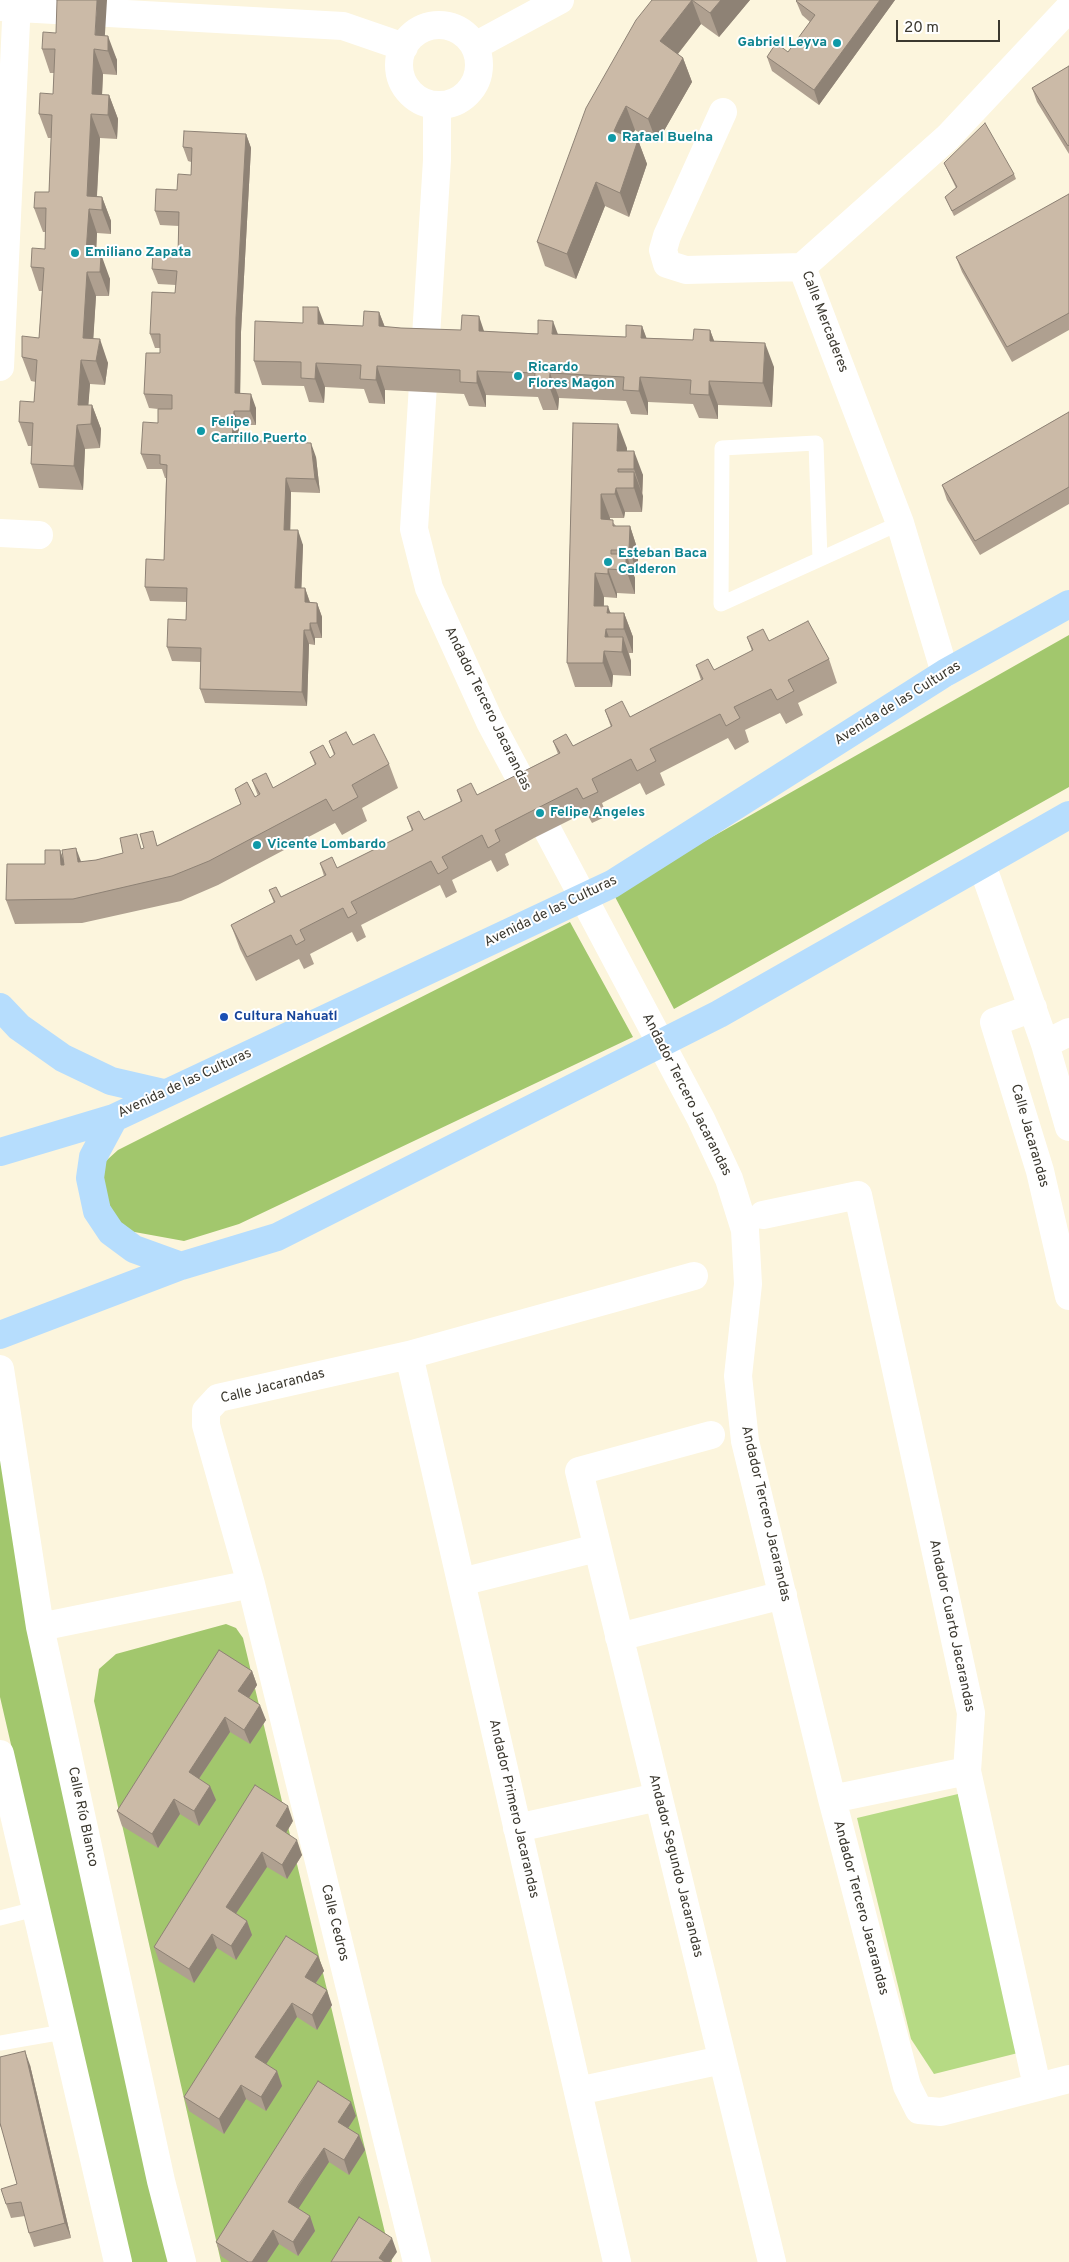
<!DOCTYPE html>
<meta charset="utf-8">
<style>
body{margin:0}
#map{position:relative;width:1069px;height:2262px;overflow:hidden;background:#fcf5dd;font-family:Overpass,sans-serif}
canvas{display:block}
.scale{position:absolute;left:896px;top:20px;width:104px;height:22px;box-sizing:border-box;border:2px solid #3b382f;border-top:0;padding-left:6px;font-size:15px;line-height:18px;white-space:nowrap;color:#3b382f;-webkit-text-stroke:4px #fff;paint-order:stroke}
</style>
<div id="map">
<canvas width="1069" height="2262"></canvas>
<div class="scale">20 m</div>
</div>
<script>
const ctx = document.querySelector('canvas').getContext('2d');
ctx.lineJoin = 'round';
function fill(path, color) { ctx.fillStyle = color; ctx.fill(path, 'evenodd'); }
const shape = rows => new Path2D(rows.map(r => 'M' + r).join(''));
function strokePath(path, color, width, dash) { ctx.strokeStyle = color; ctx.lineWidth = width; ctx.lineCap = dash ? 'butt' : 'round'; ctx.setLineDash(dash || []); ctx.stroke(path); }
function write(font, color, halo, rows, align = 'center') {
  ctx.font = font + ' Overpass,sans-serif'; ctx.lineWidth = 4; ctx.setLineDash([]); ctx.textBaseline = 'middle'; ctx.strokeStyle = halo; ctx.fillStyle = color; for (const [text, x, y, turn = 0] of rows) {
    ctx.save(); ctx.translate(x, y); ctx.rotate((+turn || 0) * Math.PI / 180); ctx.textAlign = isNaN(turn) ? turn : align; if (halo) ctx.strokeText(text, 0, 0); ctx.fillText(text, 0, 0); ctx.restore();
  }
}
const green = shape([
 [958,1794,1022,2052,934,2074,911,2039,857,1818]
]);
const forest = shape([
 [1069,635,1069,787,674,1009,613,893],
 [570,922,633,1037,239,1224,184,1241,118,1229,97,1169,118,1150],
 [0,1439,169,2262,131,2262,0,1697],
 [226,1624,236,1628,243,1638,392,2262,221,2262,94,1701,99,1669,116,1654]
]);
const service = shape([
 [820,559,816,443,722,448,721,604,900,523],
 [0,1918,35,1909],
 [0,2043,63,2032]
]);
const minor = shape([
 [0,7,343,26,404,47],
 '399 65a40 40 0 1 1 80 0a40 40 0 1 1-80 0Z',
 [475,46,560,0],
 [437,105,437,160,414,529,429,588,490,722,701,1119,729,1179,745,1230,748,1284,738,1376,745,1441,832,1799,907,2086,919,2110,941,2112,1069,2079],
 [723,112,667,236,663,250,667,264,686,270,802,267],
 [0,367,17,0],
 [0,533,39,535],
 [945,673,900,523,802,267,948,137,1069,8],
 [982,865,1045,1044,1069,1127],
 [1033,1008,994,1022,1040,1171,1069,1296],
 [1045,1044,1069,1032],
 [763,1215,858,1195,971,1713,967,1771,1037,2086],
 [409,1355,617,2262],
 [0,1369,40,1627,161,2181,182,2262],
 [711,1435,579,1471,772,2262],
 [461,1582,597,1548],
 [40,1627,251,1584],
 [619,1637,783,1595],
 [0,1754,118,2262],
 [832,1799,967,1771],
 [517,1828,658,1797],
 [578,2091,722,2060],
 [417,2262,251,1584,206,1425,206,1411,218,1398,409,1355,694,1276]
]);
const primary = shape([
 [0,1007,19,1027,63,1058,111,1081,163,1093],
 [114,1118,93,1157,90,1178,97,1211,111,1232,134,1249,181,1266],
 [0,1152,114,1118,612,884,945,673,1069,604],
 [0,1335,181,1266,277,1237,719,1014,1069,815]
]);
const wall = shape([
 [652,0,750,0,719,37,701,24,678,54,683,58,692,82,657,143,635,130,631,137,638,140,647,164,629,217,605,206,576,279,545,266,537,242],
 [797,0,895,0,819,105,772,71,767,57,788,52,810,22,802,15,796,1],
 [56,33,105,35,117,60,117,75,103,74,102,95,109,95,118,119,117,139,100,138,97,196,102,197,111,221,111,234,97,233,96,254,110,279,109,296,96,296,93,339,108,363,105,385,90,384,88,405,92,405,101,429,100,448,85,449,83,490,39,488,31,464,32,446,28,446,19,422,34,402,36,382,31,381,22,357,39,338,42,291,39,291,31,267,45,249,46,232,43,232,34,208,49,192,51,138,48,138,39,114,53,94,54,73,50,73,42,49],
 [1069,66,1069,154,1037,102,1032,88],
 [246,134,251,148,241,332,240,393,256,408,256,425,239,425,238,440,316,457,320,493,291,492,290,530,303,545,301,588,305,588,310,602,317,603,322,617,322,638,315,638,315,645,309,644,307,706,205,703,200,689,201,662,172,661,167,647,186,620,187,602,150,601,145,587,164,560,166,478,165,478,162,469,147,469,141,454,158,423,158,409,149,408,144,394,160,353,160,348,155,348,150,334,175,293,176,285,158,284,152,269,178,254,179,226,160,225,155,211,177,190,191,175,191,162,188,161,183,147],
 [944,163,1014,174,1016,179,954,216,945,197,956,188],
 [1069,194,1069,330,1012,362,962,272,956,257],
 [379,312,385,327,401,328,626,337,642,326,646,338,693,340,710,330,714,341,774,367,772,407,718,405,718,419,699,418,693,404,648,402,648,415,631,414,626,401,559,398,558,410,543,410,538,397,486,395,486,407,469,406,464,394,385,390,385,404,369,403,364,389,325,387,324,403,309,402,304,386,262,385,254,361,303,323,363,326],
 [1069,412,1069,504,980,555,947,500,942,485],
 [573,423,627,448,627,451,643,475,642,512,625,512,624,518,610,518,610,519,616,526,630,526,638,551,638,574,633,574,635,578,635,594,617,593,617,598,604,597,604,606,611,613,624,613,633,637,633,653,629,653,631,661,631,676,613,675,612,687,575,687,567,663],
 [747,637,769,641,829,659,837,683,798,703,803,715,786,724,780,713,745,730,749,742,735,750,728,738,660,773,665,785,646,795,640,783,602,803,607,816,592,823,586,812,534,838,505,854,509,865,497,872,491,860,452,880,457,892,446,898,440,885,361,925,366,937,357,942,352,932,310,954,314,964,304,969,299,959,256,981,240,949,231,925,274,903,269,890,281,897,324,876,320,863,337,868,412,831,407,817,424,820,461,802,457,790,477,795,558,754,553,741,573,746,611,727,605,710,630,717,701,680,696,665,714,670,752,651],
 [329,741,353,745,389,764,398,788,362,808,367,821,342,835,335,823,218,885,181,901,82,923,15,924,6,900,60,850,64,861,81,862,96,860,158,845,241,805,235,789,255,797,258,796,252,780,273,788,315,765,310,752,330,758,334,755],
 [252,1671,257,1685,249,1698,266,1720,250,1744,230,1732,199,1779,210,1786,216,1800,199,1826,180,1814,158,1848,122,1826,117,1811],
 [293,1821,286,1833,302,1855,287,1879,267,1867,236,1913,247,1921,252,1935,236,1960,217,1948,194,1983,159,1961,154,1947],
 [318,1956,324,1971,316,1983,332,2005,317,2030,297,2017,266,2064,277,2071,282,2086,266,2111,246,2099,224,2134,189,2111,184,2097],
 [0,2057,30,2065,71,2238,34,2247,29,2233,25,2216,11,2218,6,2204,17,2184,1,2126,0,2127],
 [356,2116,348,2128,359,2135,365,2150,349,2175,329,2162,304,2198,298,2209,310,2216,315,2231,298,2256,279,2244,267,2262,230,2262,221,2256,216,2242]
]);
const shadedWall = shape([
 [97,0,107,0,104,50,95,35],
 [692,0,701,24,669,65,660,41],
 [721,0,750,0,719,37,710,13],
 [880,0,895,0,819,105,814,90],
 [108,36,117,60,117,75,108,51],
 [94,49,103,74,101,115,92,94],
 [683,58,692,82,657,143,648,119],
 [109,95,118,119,117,139,108,115],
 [626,106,635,130,626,146,614,131,618,122],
 [91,114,100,138,96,210,87,196],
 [246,134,251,148,241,332,240,407,235,393,236,318],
 [638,140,647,164,629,217,620,193],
 [596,182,605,206,576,279,567,254],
 [102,197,111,221,111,234,102,210],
 [89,209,97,233,95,272,86,253],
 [101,254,110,279,109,296,100,272],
 [87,272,96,296,92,360,83,338],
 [318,307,327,331,318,324],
 [379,312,388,336,379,326],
 [479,316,487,340,479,331],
 [553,321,562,345,552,334],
 [642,326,651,350,641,338],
 [710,330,719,354,710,341],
 [100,339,108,363,105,385,96,361],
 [765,343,774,367,772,407,763,383],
 [81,360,90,384,87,424,78,405],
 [316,363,325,387,324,403,315,379],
 [377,366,385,390,385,404,376,380],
 [477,371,486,395,486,407,477,383],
 [550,373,559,398,558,410,549,386],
 [640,377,648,402,648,415,639,391],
 [709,381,718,405,718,419,709,395],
 [251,394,256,408,256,425,250,411],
 [92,405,101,429,100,448,91,424],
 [234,411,239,425,238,454,232,440],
 [618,424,627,448,626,469,617,451],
 [77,425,85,449,83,490,74,466],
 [311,443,316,457,320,493,315,479],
 [634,451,643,475,642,493,634,469],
 [634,472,643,496,642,512,634,488],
 [286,478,291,492,290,544,284,530],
 [616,488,625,512,624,518,615,494],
 [601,494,610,518,609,543,601,519],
 [630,526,638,551,638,574,629,550],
 [298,530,303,545,301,602,295,588],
 [626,554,635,578,635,594,626,570],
 [608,569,617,593,617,598,608,574],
 [595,573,604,597,603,630,594,606],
 [305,588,310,603,305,602],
 [317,603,322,617,322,638,317,623],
 [608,606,616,629,607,613],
 [624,613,633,637,633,653,624,629],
 [310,623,315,638,315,645,310,630],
 [606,629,614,652,605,637],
 [304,630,309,644,307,706,302,692],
 [623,637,631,661,631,676,622,652],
 [604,651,613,675,612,687,603,663],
 [76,848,85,872,78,862],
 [60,850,68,874,61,865],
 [252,1671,257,1685,244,1706,238,1691],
 [260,1705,266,1720,250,1744,244,1730],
 [225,1717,230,1732,194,1786,189,1772],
 [210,1786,216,1800,199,1826,194,1811],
 [174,1799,180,1814,158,1848,152,1834],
 [288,1806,293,1821,281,1841,276,1826],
 [297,1840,302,1855,287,1879,282,1865],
 [262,1852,267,1867,231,1921,226,1907],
 [247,1921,252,1935,236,1960,231,1946],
 [212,1934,217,1948,194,1983,189,1969],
 [318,1956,324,1971,310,1991,305,1977],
 [327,1990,332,2005,317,2030,312,2015],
 [292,2003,297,2017,261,2072,255,2057],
 [25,2051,30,2065,71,2238,65,2223],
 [277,2071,282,2086,266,2111,261,2097],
 [241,2085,246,2099,224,2134,219,2119],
 [351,2102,356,2116,343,2136,338,2122],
 [359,2135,365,2150,349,2175,344,2160],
 [324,2148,329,2162,293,2217,288,2202],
 [310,2216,315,2231,298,2256,293,2242],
 [273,2230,279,2244,267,2262,252,2262],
 [392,2238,397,2252,390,2262,380,2262,379,2258]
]);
const building = shape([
 [57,0,97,0,95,35,108,36,108,51,94,49,92,94,109,95,108,115,91,114,87,196,102,197,102,210,89,209,86,253,101,254,100,272,87,272,83,338,100,339,96,361,81,360,78,405,92,405,91,424,77,425,74,466,31,464,33,423,19,422,20,401,34,402,37,360,22,357,22,336,39,338,44,268,31,267,32,248,45,249,46,208,34,208,35,192,49,192,52,115,39,114,40,93,53,94,55,49,42,49,43,32,56,33,57,0],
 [652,0,692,0,660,41,683,58,648,119,626,106,618,122,614,131,638,140,620,193,596,182,567,254,537,242,586,108,636,20,652,0],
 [692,0,721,0,710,13,692,0],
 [797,0,880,0,814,90,767,57,776,43,788,52,815,15,796,1,797,0],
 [1069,66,1069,145,1068,146,1032,88,1069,66],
 [985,123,1014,174,952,211,945,197,957,187,944,163,985,123],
 [184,131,246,134,236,318,235,393,251,394,250,411,234,411,232,440,311,443,315,479,286,478,284,530,298,530,295,588,305,588,305,602,317,603,317,623,310,623,310,630,304,630,302,692,200,689,201,648,167,647,168,619,186,620,187,588,145,587,146,559,164,560,167,465,160,464,160,455,141,454,143,422,158,423,158,409,172,409,172,395,144,394,146,353,160,353,160,334,150,334,152,292,175,293,177,271,152,269,153,253,178,254,179,212,155,211,156,189,177,190,178,174,191,175,192,148,183,147,184,131],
 [1069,194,1069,313,1007,347,956,257,1069,194],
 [303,307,318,307,318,324,363,326,364,311,379,312,379,326,401,328,461,330,462,315,479,316,479,331,538,334,538,320,553,321,552,334,626,337,626,325,642,326,641,338,693,340,694,329,710,330,710,341,765,343,763,383,709,381,709,395,690,394,691,380,640,377,639,391,623,390,624,377,550,373,549,386,534,386,535,373,477,371,477,383,460,382,460,370,377,366,376,380,360,379,361,365,316,363,315,379,301,378,301,362,254,361,255,321,303,323,303,307],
 [1069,412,1069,487,975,541,942,485,1069,412],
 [573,423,618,424,617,451,634,451,634,469,618,469,618,472,634,472,634,488,616,488,615,494,601,494,601,519,613,520,613,526,630,526,629,550,611,550,611,554,626,554,626,570,608,569,608,574,595,573,594,606,608,606,607,613,624,613,624,629,606,629,605,637,623,637,622,652,604,651,603,663,567,663,573,423],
 [808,621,829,659,788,680,794,691,777,700,771,689,734,707,740,718,726,726,720,714,650,749,656,761,637,771,631,759,592,779,598,792,583,799,577,788,526,814,495,830,500,841,488,848,482,835,442,857,448,868,438,874,431,861,351,902,357,913,348,918,343,908,300,930,305,940,296,945,291,935,247,957,231,925,275,902,269,890,276,887,281,897,326,875,320,863,332,857,337,868,413,830,407,817,419,811,424,820,462,801,457,790,471,783,477,795,560,753,553,741,566,734,573,746,612,726,605,710,622,701,630,717,703,679,696,665,708,659,714,670,753,650,747,637,763,629,769,641,808,621],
 [346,732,353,745,374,734,389,764,352,785,358,797,333,811,326,799,209,861,172,876,73,899,6,900,7,864,45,864,45,850,60,850,61,865,64,865,62,850,76,848,78,862,96,860,123,853,120,838,137,834,141,849,144,848,140,834,153,831,157,846,241,804,235,789,247,782,255,797,260,794,252,780,266,773,273,788,316,764,310,752,323,745,330,758,335,754,329,741,346,732],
 [219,1650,252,1671,238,1691,260,1705,244,1730,225,1717,189,1772,210,1786,194,1811,174,1799,152,1834,117,1811,219,1650],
 [255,1785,288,1806,276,1826,297,1840,282,1865,262,1852,226,1907,247,1921,231,1946,212,1934,189,1969,154,1947,255,1785],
 [286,1936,318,1956,305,1977,327,1990,312,2015,292,2003,255,2057,277,2071,261,2097,241,2085,219,2119,184,2097,286,1936],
 [25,2051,65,2223,29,2233,21,2202,6,2204,1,2189,17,2184,0,2123,0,2057,25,2051],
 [318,2081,351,2102,338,2122,359,2135,344,2160,324,2148,299,2184,288,2202,310,2216,293,2242,273,2230,252,2262,248,2262,216,2242,318,2081],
 [359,2217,392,2238,379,2258,385,2262,331,2262,359,2217]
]);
const markers = [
 [837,43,5,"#0f9aa8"],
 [612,138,5,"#0f9aa8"],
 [75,253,5,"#0f9aa8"],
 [518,376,5,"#0f9aa8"],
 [201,431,5,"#0f9aa8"],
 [608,562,5,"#0f9aa8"],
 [540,813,5,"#0f9aa8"],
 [257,845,5,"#0f9aa8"],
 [224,1017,5,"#1a4fb4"]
];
const cultureNames = [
 ["Gabriel Leyva",827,43,"right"],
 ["Rafael Buelna",622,138],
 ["Emiliano Zapata",85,253],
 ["Ricardo",528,368],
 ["Flores Magon",528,384],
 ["Felipe",211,423],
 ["Carrillo Puerto",211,439],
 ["Esteban Baca",618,554],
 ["Calderon",618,570],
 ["Felipe Angeles",550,813],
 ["Vicente Lombardo",267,845]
];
const streetNames = [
 ["Calle Mercaderes",824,322,69],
 ["Avenida de las Culturas",898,704,-32],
 ["Andador Tercero Jacarandas",487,709,64],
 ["Avenida de las Culturas",551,912,-26],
 ["Avenida de las Culturas",185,1084,-25],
 ["Andador Tercero Jacarandas",686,1095,63],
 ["Calle Jacarandas",1029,1136,74],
 ["Calle Jacarandas",273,1387,-14],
 ["Andador Tercero Jacarandas",765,1514,77],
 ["Andador Cuarto Jacarandas",951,1626,78],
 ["Andador Primero Jacarandas",513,1809,77],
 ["Calle Río Blanco",82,1817,78],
 ["Andador Segundo Jacarandas",675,1866,76],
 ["Andador Tercero Jacarandas",860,1908,75],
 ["Calle Cedros",334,1923,76]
];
const transitNames = [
 ["Cultura Nahuatl",234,1017]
];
fill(green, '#b6da84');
fill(forest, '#a2c76d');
strokePath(service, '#fff', 15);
strokePath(minor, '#fff', 28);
strokePath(primary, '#b6ddfd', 28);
fill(wall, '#afa090');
fill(shadedWall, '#8e8275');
fill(building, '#cbbaa7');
strokePath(building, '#8e8275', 1);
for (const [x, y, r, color] of markers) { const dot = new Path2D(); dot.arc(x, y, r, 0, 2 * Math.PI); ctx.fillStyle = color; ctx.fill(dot); strokePath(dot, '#fff', 2); }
write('bold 14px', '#0d838f', '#fff', cultureNames, 'left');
write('14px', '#3b382f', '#fff', streetNames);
write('bold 14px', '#164399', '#fff', transitNames, 'left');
</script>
